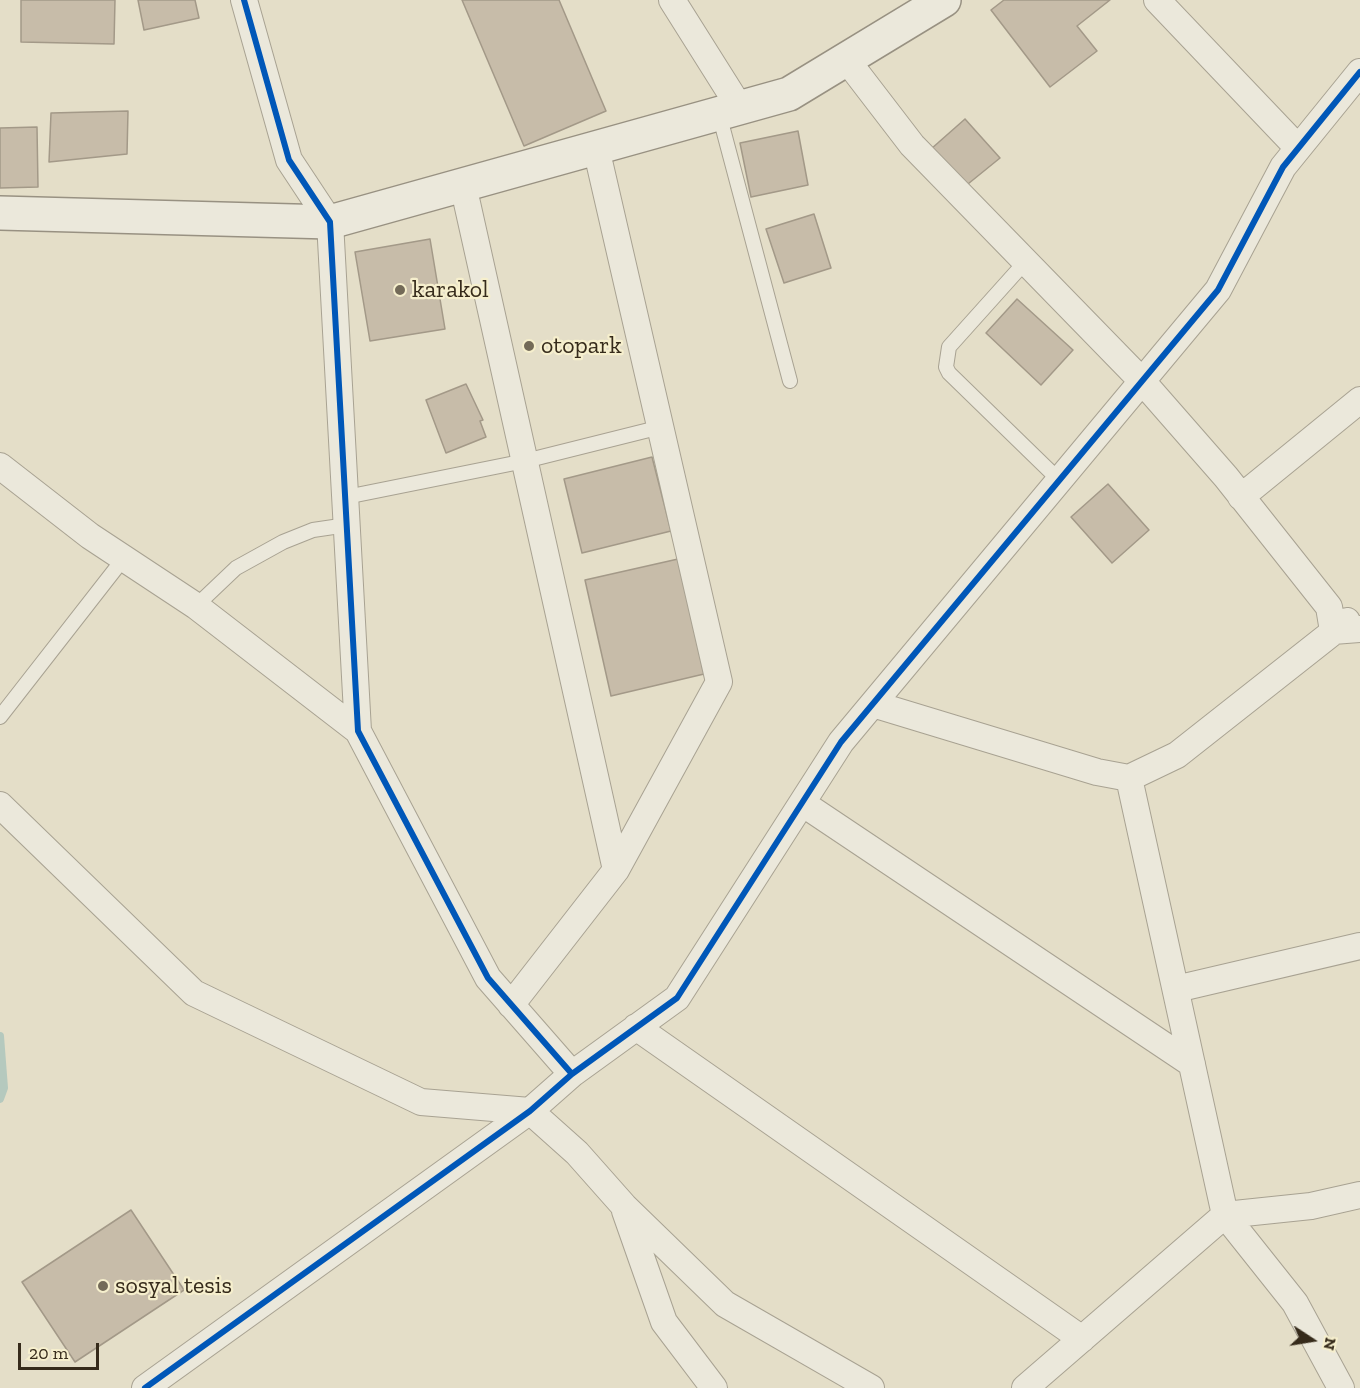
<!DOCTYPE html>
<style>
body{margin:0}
#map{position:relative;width:1360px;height:1388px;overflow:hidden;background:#e4dec8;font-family:"Zilla Slab",serif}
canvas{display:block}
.north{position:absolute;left:1282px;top:1310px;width:60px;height:60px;-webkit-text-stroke:4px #f6efcd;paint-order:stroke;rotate:102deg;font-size:16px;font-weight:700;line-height:24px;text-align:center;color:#362b1b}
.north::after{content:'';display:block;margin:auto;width:21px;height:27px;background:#362b1b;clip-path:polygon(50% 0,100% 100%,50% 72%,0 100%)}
.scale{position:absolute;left:18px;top:1343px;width:81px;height:27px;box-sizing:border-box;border:3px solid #362b1b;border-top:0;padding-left:8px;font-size:18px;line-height:21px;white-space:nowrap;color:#362b1b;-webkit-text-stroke:4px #f6efcd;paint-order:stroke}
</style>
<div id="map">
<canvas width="1360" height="1388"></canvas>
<div class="north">N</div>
<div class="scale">20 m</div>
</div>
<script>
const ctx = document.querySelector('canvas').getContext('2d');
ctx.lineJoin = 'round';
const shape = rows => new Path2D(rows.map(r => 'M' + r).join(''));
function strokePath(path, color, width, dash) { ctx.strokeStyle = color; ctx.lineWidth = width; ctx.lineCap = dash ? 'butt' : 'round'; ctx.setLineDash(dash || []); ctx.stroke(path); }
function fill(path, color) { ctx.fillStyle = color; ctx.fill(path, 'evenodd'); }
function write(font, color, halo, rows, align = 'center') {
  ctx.font = font + ' "Zilla Slab",serif'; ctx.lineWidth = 4.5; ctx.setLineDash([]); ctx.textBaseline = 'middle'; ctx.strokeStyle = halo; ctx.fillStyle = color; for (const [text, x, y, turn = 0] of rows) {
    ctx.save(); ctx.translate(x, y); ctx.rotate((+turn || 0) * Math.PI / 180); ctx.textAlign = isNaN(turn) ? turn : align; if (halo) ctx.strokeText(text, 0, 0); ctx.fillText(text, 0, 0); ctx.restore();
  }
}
const stream = shape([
 [0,1036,4,1088,0,1099]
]);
const building = shape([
 [21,0,115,0,114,44,21,42,21,0],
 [138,0,195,0,199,18,144,30,138,0],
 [462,0,559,0,606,111,524,146,462,0],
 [1004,0,1110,0,1077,26,1097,51,1050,87,991,10,1004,0],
 [128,111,127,154,49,162,51,113,128,111],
 [965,119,1000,158,963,188,931,149,965,119],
 [37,127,38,187,0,188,0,128,37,127],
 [798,131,808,185,751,197,740,143,798,131],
 [814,214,831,268,784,283,766,229,814,214],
 [430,239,445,329,370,341,355,252,430,239],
 [1017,299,1073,350,1041,385,986,333,1017,299],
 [466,384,483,420,480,421,486,437,446,453,426,400,466,384],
 [652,457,671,531,582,553,564,479,652,457],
 [1108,484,1149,530,1112,563,1071,517,1108,484],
 [678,559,704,674,611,696,585,580,678,559],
 [131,1210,184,1290,75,1362,22,1282,131,1210]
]);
const lane = shape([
 [719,114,790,381],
 [1027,260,949,347,946,367,949,373,1059,480],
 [346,497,525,461,661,427],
 [196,606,236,568,283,542,313,530,347,525],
 [0,717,124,558]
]);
const street = shape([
 [244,0,289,160,330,222,358,731,488,978,572,1074],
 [672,0,740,108],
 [1157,0,1298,148],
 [846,59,912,145,1142,381,1226,477,1329,607,1333,631,1360,629],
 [463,185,616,870],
 [0,466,90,536,196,606,358,731],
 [1241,497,1360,400],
 [873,704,1097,772,1129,778,1177,755,1347,621],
 [802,803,1192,1064],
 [0,805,194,993,421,1102,530,1111,577,1153,624,1206,725,1304,871,1388],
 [1176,989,1360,946],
 [511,1005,616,870,719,682,596,148],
 [636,1027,1082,1339],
 [625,1211,664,1322,714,1388],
 [1225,1215,1295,1303,1341,1388],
 [1225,1215,1311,1206,1360,1195],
 [145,1388,530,1111,572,1074,677,998,841,742,1218,290,1283,167,1360,72],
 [1025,1388,1225,1215,1129,778]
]);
const secondary = shape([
 [0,213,330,222,789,94,944,0]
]);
const cycleway = shape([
 [244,0,289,160,330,222,358,731,488,978,572,1074],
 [145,1388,530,1111,572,1074,677,998,841,742,1218,290,1283,167,1360,72]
]);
const markers = [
 [400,290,6,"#736a58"],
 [529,346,6,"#736a58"],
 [103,1286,6,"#736a58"]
];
const poiNames = [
 ["karakol",412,290],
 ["otopark",541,346],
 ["sosyal tesis",115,1286]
];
strokePath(stream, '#b5c9be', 8);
fill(building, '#c7bca9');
strokePath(building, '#a39988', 1.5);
strokePath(lane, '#a8a292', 16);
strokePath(street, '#a8a292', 28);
strokePath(secondary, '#989182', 36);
strokePath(lane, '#ebe8db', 14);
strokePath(street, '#ebe8db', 26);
strokePath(secondary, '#ebe8db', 33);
strokePath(cycleway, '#0057b8', 6);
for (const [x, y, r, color] of markers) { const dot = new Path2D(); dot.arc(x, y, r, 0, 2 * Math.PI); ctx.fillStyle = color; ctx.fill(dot); strokePath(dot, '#f6efcd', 2); }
write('24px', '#362b1b', '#f6efcd', poiNames, 'left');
</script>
